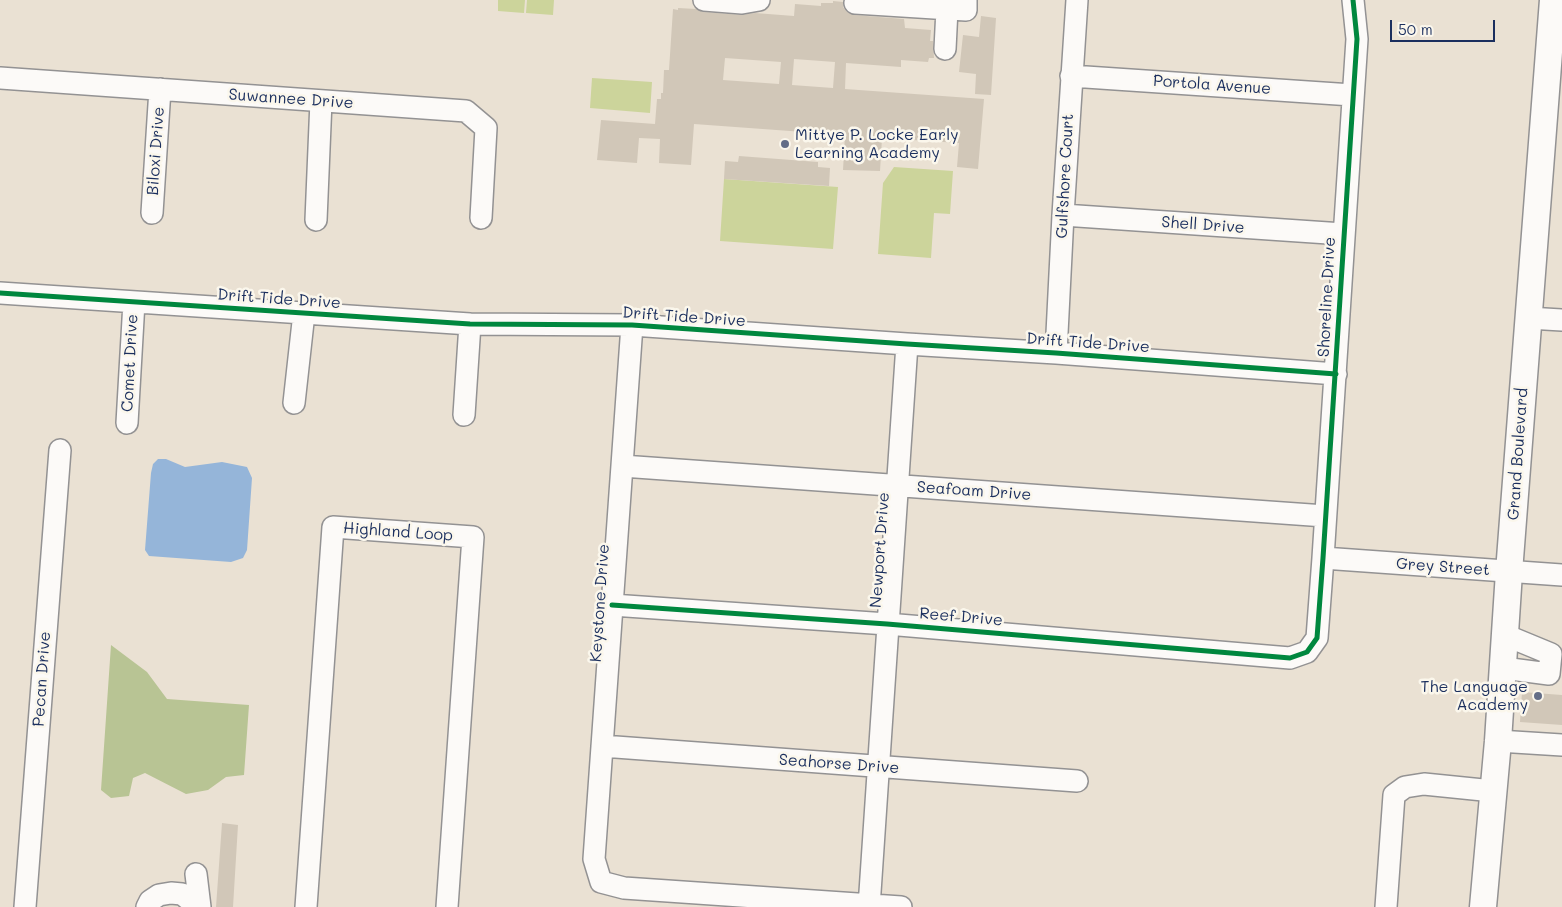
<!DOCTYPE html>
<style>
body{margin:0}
#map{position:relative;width:1562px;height:907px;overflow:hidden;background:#eae1d3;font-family:Mali,sans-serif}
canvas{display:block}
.scale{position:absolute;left:1390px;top:20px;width:105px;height:22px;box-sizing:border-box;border:2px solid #1b2f5e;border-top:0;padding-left:6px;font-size:15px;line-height:18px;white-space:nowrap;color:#1b2f5e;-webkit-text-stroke:4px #fbf7ec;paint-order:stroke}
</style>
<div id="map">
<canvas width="1562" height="907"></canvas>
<div class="scale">50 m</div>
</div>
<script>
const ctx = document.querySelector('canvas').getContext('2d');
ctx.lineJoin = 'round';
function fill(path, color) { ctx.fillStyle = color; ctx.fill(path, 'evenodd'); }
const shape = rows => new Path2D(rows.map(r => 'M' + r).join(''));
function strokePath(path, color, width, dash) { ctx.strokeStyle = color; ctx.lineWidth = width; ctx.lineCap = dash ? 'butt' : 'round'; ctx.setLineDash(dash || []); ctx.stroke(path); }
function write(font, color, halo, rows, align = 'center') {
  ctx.font = font + ' Mali,sans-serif'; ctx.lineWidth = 5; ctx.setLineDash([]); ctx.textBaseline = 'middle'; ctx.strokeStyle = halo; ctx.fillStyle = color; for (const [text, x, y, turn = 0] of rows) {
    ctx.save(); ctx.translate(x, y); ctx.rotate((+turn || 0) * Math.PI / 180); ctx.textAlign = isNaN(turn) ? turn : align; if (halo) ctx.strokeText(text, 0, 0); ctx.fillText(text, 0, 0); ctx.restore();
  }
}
const green = shape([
 [498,0,525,0,524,13,498,11],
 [527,0,554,0,553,15,526,13],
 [592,78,652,82,650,113,590,108],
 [894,167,953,171,950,214,934,213,931,258,878,254,883,183],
 [724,179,838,187,833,249,720,241]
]);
const forest = shape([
 [111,645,147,672,167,699,249,705,244,775,226,777,208,790,186,794,145,773,133,778,129,796,111,798,101,790]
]);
const water = shape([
 [158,459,166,459,185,467,222,462,247,467,252,478,247,550,243,558,231,562,149,556,145,550,151,473,153,464]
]);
const building = shape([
 [833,1,843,2,843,7,847,12,854,15,904,19,905,28,931,30,930,41,933,41,934,58,929,58,928,62,901,60,901,67,846,63,845,89,984,99,978,169,957,167,959,143,882,138,880,171,843,170,845,135,694,124,691,165,659,163,660,139,639,138,637,163,597,160,601,120,655,124,657,99,661,99,661,93,663,93,664,70,669,70,673,9,678,10,678,8,696,9,703,12,741,15,755,13,794,16,795,4,821,6,821,3,833,3],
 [725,58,781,62,779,84,723,80],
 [794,59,835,62,833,88,792,85],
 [981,16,996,18,991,95,975,94,976,74,959,72,963,35,979,37],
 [739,156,818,162,818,167,830,168,829,186,724,179,725,161,738,162],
 [1522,692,1562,695,1562,725,1520,722],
 [222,823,238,825,233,907,216,907]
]);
const minor = shape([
 [704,0,742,3,759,0],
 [856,0,855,3,966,10,966,0],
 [945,49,947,9],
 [1071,76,1352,95],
 [0,78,466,111,486,128,481,218],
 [152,213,160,89],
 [1063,215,1343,234],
 [316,220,321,101],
 [0,293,470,324,632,325,907,344,1056,353,1336,374],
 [1528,318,1562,320],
 [632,325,594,859,601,882,624,888,901,907],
 [1056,353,1063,215,1077,0],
 [294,403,304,313],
 [464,415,470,324],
 [127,423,134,302],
 [622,466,1325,516],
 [1323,558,1562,575],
 [612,605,887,624,1290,658,1307,652,1317,638,1323,558,1357,39,1353,0],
 [1503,668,1549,674,1551,654,1505,635],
 [1498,741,1562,745],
 [602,746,1077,781],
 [196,874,200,907],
 [25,907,60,450],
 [147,907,150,901,159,895,171,893,182,894,198,907],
 [306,907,333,527,473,537,447,907],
 [869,907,907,344],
 [1386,907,1394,795,1405,787,1424,784,1493,791]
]);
const major = shape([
 [1483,907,1498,741,1509,572,1553,0]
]);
const cycleway = shape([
 [0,293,470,324,632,325,907,344,1056,353,1336,374],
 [612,605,887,624,1290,658,1307,652,1317,638,1323,558,1357,39,1353,0]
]);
const markers = [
 [785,144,5,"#636d87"],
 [1538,696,5,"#636d87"]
];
const streetNames = [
 ["Portola Avenue",1212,85,4],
 ["Suwannee Drive",291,99,4],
 ["Biloxi Drive",156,151,-86],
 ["Gulfshore Court",1065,176,-87],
 ["Shell Drive",1203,225,4],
 ["Shoreline Drive",1327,297,-87],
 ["Drift Tide Drive",279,299,4],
 ["Drift Tide Drive",684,317,4],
 ["Drift Tide Drive",1088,343,4],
 ["Comet Drive",130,363,-87],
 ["Grand Boulevard",1518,454,-86],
 ["Seafoam Drive",974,491,4],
 ["Highland Loop",398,532,4],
 ["Newport Drive",880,550,-86],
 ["Grey Street",1443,567,4],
 ["Keystone Drive",600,603,-86],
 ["Reef Drive",961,617,5],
 ["Pecan Drive",42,679,-86],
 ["Seahorse Drive",839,764,4]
];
const poiNames = [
 ["Mittye P. Locke Early",795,135],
 ["Learning Academy",795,153],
 ["The Language",1528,687,"right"],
 ["Academy",1528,705,"right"]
];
fill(green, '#ccd49b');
fill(forest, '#b8c494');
fill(water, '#95b5d9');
fill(building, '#d1c7b8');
strokePath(minor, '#939293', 24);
strokePath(major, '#939293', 29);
strokePath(minor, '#fcfaf8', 21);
strokePath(major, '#fcfaf8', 26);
strokePath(cycleway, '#00873e', 5);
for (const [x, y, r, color] of markers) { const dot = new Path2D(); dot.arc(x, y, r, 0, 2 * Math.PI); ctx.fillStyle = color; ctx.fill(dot); strokePath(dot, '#fbf7ec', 2); }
write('16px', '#1b2f5e', '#fbf7ec', streetNames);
write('16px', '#1b2f5e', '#fbf7ec', poiNames, 'left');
</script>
